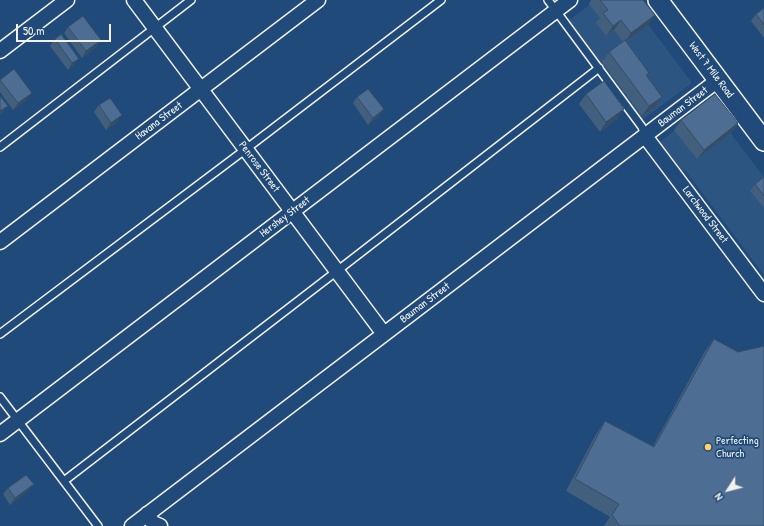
<!DOCTYPE html>
<style>
body{margin:0}
#map{position:relative;width:764px;height:526px;overflow:hidden;background:#1f4a7a;font-family:"Patrick Hand",sans-serif}
canvas{display:block}
.north{position:absolute;left:708px;top:470px;width:40px;height:40px;-webkit-text-stroke:3px #1f4a7a;paint-order:stroke;rotate:234deg;font-size:11px;font-weight:700;line-height:16px;text-align:center;color:#f4f1e8}
.north::after{content:'';display:block;margin:auto;width:14px;height:18px;background:#f4f1e8;clip-path:polygon(50% 0,100% 100%,50% 72%,0 100%)}
.scale{position:absolute;left:16px;top:24px;width:95px;height:18px;box-sizing:border-box;border:2px solid #f4f1e8;border-top:0;padding-left:5px;font-size:12px;line-height:14px;white-space:nowrap;color:#f4f1e8;-webkit-text-stroke:3px #1f4a7a;paint-order:stroke}
</style>
<div id="map">
<canvas width="764" height="526"></canvas>
<div class="north">N</div>
<div class="scale">50 m</div>
</div>
<script>
const ctx = document.querySelector('canvas').getContext('2d');
ctx.lineJoin = 'round';
function fill(path, color) { ctx.fillStyle = color; ctx.fill(path, 'evenodd'); }
const shape = rows => new Path2D(rows.map(r => 'M' + r).join(''));
function strokePath(path, color, width, dash) { ctx.strokeStyle = color; ctx.lineWidth = width; ctx.lineCap = dash ? 'butt' : 'round'; ctx.setLineDash(dash || []); ctx.stroke(path); }
function write(font, color, halo, rows, align = 'center') {
  ctx.font = font + ' "Patrick Hand",sans-serif'; ctx.lineWidth = 3.5; ctx.setLineDash([]); ctx.textBaseline = 'middle'; ctx.strokeStyle = halo; ctx.fillStyle = color; for (const [text, x, y, turn = 0] of rows) {
    ctx.save(); ctx.translate(x, y); ctx.rotate((+turn || 0) * Math.PI / 180); ctx.textAlign = isNaN(turn) ? turn : align; if (halo) ctx.strokeText(text, 0, 0); ctx.fillText(text, 0, 0); ctx.restore();
  }
}
const built = shape([
 [596,0,630,0,692,83,642,120,568,21],
 [709,105,764,177,764,275,685,170,680,173,658,143]
]);
const lane = shape([
 [548,0,642,127,645,136],
 [0,147,191,0],
 [0,334,246,149,441,0],
 [0,397,98,526],
 [64,481,337,271,599,68]
]);
const street = shape([
 [134,0,384,334],
 [0,51,67,0],
 [645,136,764,294],
 [0,242,318,0],
 [0,434,570,0],
 [147,514,153,523,160,526],
 [132,526,718,80]
]);
const secondary = shape([
 [658,0,764,141]
]);
const wall = shape([
 [591,0,643,0,648,25,626,42,647,76,662,97,655,107,642,116,602,62,609,52,623,42,614,30,606,36,596,23,600,18,589,4],
 [764,8,764,38,751,21,756,14],
 [68,27,101,40,96,47,82,58,64,33],
 [55,39,74,65,68,70,50,46],
 [0,80,27,100,13,110,0,92],
 [586,94,617,119,600,132,579,104],
 [357,97,379,116,368,125,353,103],
 [99,105,117,122,106,130,94,112],
 [681,120,738,123,731,133,697,159,674,130],
 [764,177,764,208,750,191,755,184],
 [714,339,764,526,604,526,610,517,566,491,596,434,605,421,653,446,705,351],
 [8,488,29,490,10,505,3,494]
]);
const shadedWall = shape([
 [655,15,648,25,624,43,631,33],
 [621,20,614,30,606,36,613,26],
 [101,40,96,47,82,58,86,51],
 [79,59,74,65,68,70,72,63],
 [32,93,27,100,13,110,18,103],
 [662,97,655,107,642,116,649,106],
 [8,106,3,112,0,115,0,111],
 [384,109,379,116,368,125,373,118],
 [624,109,617,119,600,132,606,122],
 [122,115,117,122,106,130,111,123],
 [738,123,731,133,697,159,704,150],
 [34,484,29,490,10,505,15,498]
]);
const building = shape([
 [600,0,643,0,655,15,631,33,621,20,613,26,603,13,608,10,600,0],
 [764,8,764,25,756,14,764,8],
 [83,16,101,40,86,51,68,27,83,16],
 [61,34,79,59,72,63,55,39,61,34],
 [625,40,649,73,646,75,662,97,649,106,609,52,625,40],
 [14,69,32,93,18,103,0,80,14,69],
 [604,81,624,109,606,122,586,94,604,81],
 [368,89,384,109,373,118,357,97,368,89],
 [715,94,738,123,704,150,681,120,715,94],
 [0,96,8,106,0,111,0,96],
 [110,98,122,115,111,123,99,105,110,98],
 [764,177,764,196,755,184,764,177],
 [714,339,738,352,764,346,764,526,620,526,612,515,619,504,575,479,605,421,654,447,714,339],
 [26,475,34,484,15,498,8,488,26,475]
]);
const markers = [
 [708,447,4,"#ffd166"]
];
const streetNames = [
 ["West 7 Mile Road",711,70,53],
 ["Bauman Street",683,107,-37],
 ["Havana Street",159,121,-37],
 ["Penrose Street",259,167,53],
 ["Larchwood Street",705,215,53],
 ["Hershey Street",285,217,-37],
 ["Bauman Street",425,303,-37]
];
const poiNames = [
 ["Perfecting",716,441],
 ["Church",716,454]
];
fill(built, '#2d5581');
strokePath(lane, '#f4f1e8', 10);
strokePath(street, '#f4f1e8', 17);
strokePath(secondary, '#f4f1e8', 22);
strokePath(lane, '#1f4a7a', 7);
strokePath(street, '#1f4a7a', 14);
strokePath(secondary, '#1f4a7a', 19);
fill(wall, '#425f7e');
fill(shadedWall, '#364d66');
fill(building, '#4d6e92');
strokePath(building, '#364d66', 1);
for (const [x, y, r, color] of markers) { const dot = new Path2D(); dot.arc(x, y, r, 0, 2 * Math.PI); ctx.fillStyle = color; ctx.fill(dot); strokePath(dot, '#1f4a7a', 1.5); }
write('11px', '#f4f1e8', '#1f4a7a', streetNames);
write('11px', '#f4f1e8', '#1f4a7a', poiNames, 'left');
</script>
